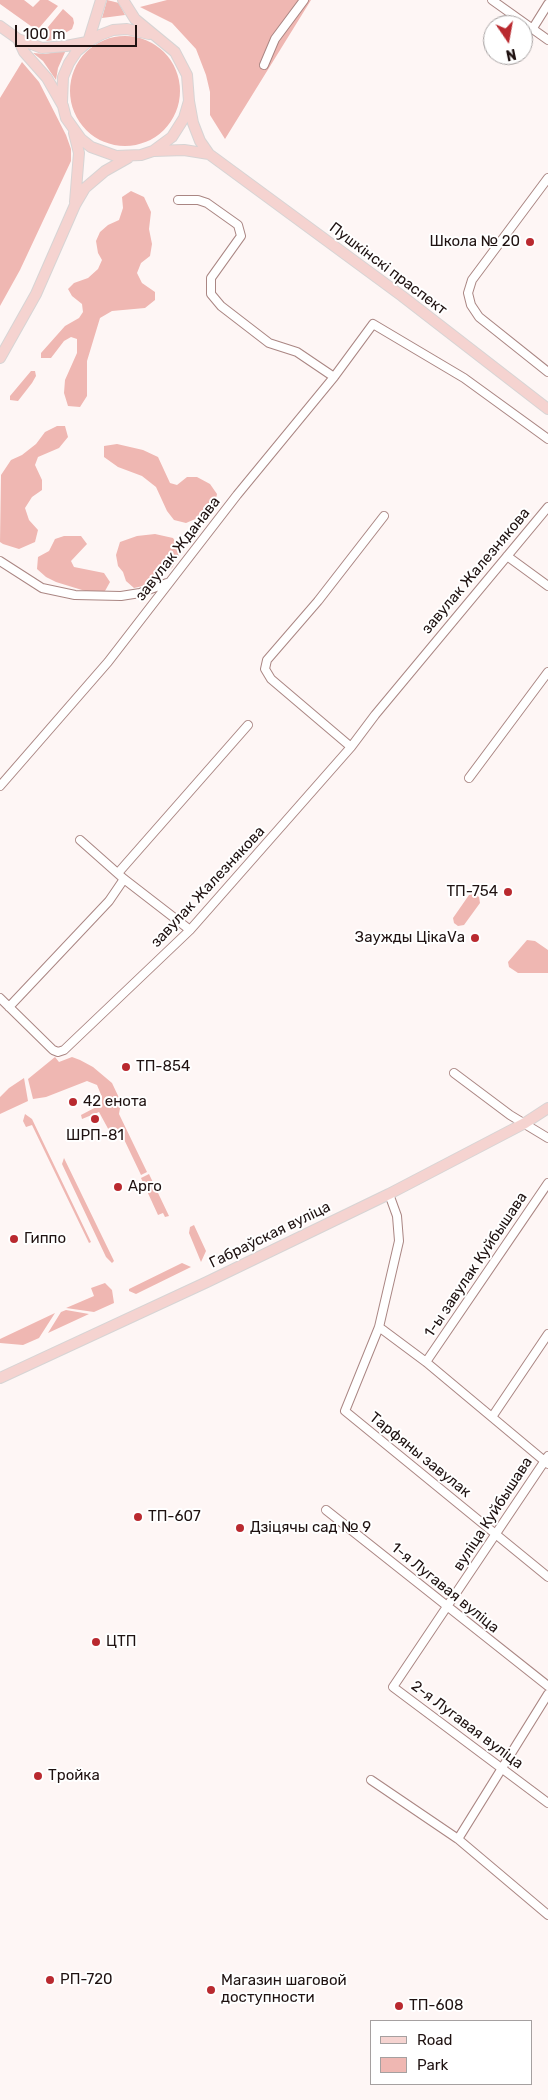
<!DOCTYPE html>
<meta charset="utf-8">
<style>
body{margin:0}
#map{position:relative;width:548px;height:2100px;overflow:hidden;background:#fef6f5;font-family:Rubik,sans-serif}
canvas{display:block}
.legend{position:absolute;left:370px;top:2020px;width:162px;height:65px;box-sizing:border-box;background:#fff;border:1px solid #a5a0a0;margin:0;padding:6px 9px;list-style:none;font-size:15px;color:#1f1211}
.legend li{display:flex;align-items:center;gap:10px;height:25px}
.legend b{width:25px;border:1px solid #a5a0a0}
.north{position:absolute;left:483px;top:15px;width:50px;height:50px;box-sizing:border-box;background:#fff;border:1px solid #a5a0a0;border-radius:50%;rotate:168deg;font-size:14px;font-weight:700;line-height:20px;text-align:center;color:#1f1211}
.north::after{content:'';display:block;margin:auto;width:18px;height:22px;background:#b9292f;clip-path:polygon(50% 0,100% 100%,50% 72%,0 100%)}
.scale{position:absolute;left:15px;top:25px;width:122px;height:22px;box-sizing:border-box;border:2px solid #1f1211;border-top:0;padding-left:6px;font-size:15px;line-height:18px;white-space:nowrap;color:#1f1211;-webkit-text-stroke:4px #fff;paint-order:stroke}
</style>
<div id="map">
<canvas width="548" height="2100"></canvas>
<ul class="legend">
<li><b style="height:6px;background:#f5d3d0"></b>Road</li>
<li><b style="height:14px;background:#efb7b2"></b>Park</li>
</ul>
<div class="north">N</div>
<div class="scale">100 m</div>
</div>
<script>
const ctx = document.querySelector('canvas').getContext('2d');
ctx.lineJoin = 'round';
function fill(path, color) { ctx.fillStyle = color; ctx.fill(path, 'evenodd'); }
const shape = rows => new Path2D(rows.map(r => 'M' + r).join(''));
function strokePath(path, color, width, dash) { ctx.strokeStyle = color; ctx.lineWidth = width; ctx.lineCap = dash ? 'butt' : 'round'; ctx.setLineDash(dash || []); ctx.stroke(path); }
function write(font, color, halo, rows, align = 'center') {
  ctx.font = font + ' Rubik,sans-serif'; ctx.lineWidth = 4; ctx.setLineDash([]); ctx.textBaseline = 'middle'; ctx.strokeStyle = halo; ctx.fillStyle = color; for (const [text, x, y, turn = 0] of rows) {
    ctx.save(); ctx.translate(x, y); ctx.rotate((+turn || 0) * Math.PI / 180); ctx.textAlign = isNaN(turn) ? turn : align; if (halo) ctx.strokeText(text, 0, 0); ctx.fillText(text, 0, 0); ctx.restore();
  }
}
const green = shape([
 [0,0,24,0,33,7,40,0,48,0,58,6,39,28,35,29,0,4],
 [107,0,119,3,125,15,102,18],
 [167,0,311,0,225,139,210,115,210,92,206,75,196,49,172,23,140,7],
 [63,9,73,18,74,23,72,29,53,40,47,41,38,39],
 '70 91a55 55 0 1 1 110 0a55 55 0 1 1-110 0Z',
 [66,50,58,68,56,80,43,61,33,53,45,54],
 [22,62,39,82,66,135,71,149,71,161,20,270,0,306,0,98],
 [131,191,144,197,151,212,149,229,152,244,150,256,141,263,137,273,142,283,155,292,155,300,145,308,112,311,100,318,87,361,87,396,80,407,68,406,64,393,65,380,77,353,77,339,71,337,64,341,51,358,41,358,41,353,65,326,79,318,83,312,82,304,72,296,68,289,74,283,88,278,98,269,102,260,98,253,96,241,100,232,108,225,119,220,123,208,122,197],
 [31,371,35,371,36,376,32,383,18,401,10,400,10,396],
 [57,426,65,426,68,437,59,448,38,457,35,465,42,480,42,490,32,497,25,508,29,520,38,530,35,542,19,549,3,544,0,542,1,475,11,460,22,455,36,444,45,432],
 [117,444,143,450,158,457,170,483,177,485,187,477,197,477,210,484,217,494,214,508,200,517,186,523,174,520,167,511,156,487,142,476,118,467,104,457,104,446],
 [155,534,173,538,181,551,172,568,143,586,134,588,126,581,123,572,118,566,116,555,120,542,137,536],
 [64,536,81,536,87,544,71,561,74,567,104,573,110,582,105,591,95,594,56,582,46,577,37,569,38,557,49,551,55,539],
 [474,894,479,897,480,903,464,925,458,926,454,923,453,918,469,895],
 [527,940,535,941,548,950,548,973,518,973,509,967,508,962],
 [55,1057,59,1062,72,1057,80,1060,93,1067,112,1083,121,1102,119,1114,147,1172,141,1175,121,1133,112,1136,99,1112,82,1119,81,1115,102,1104,102,1097,97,1085,87,1081,46,1097,33,1099,28,1079],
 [24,1078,28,1101,0,1114,0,1097,9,1088],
 [25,1114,32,1119,91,1242,89,1243,32,1125,26,1127,23,1121],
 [64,1158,114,1261,112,1263,106,1257,62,1164],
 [149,1174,169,1216,165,1217,163,1213,158,1215,141,1178],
 [194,1225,206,1251,201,1262,189,1233,190,1227],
 [182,1263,191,1267,136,1294,129,1291,129,1289],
 [105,1283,112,1290,114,1303,94,1312,66,1308,94,1296,91,1288],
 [66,1310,89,1314,48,1333,61,1312],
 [55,1313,39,1338,23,1345,0,1343,0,1339]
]);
const minor = shape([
 [492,0,548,40],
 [533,28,548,4],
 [264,65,275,39,304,0],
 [548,178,472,280,468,293,471,305,479,317,548,372],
 [178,200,198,200,207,203,238,225,241,236,211,278,211,294,221,306,269,343,297,352,334,377],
 [507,556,548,586],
 [0,561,42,588,75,595,121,596,140,593,167,583],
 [351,747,271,679,265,669,267,660,318,601,384,516],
 [469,778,548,672],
 [0,786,108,662,237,495,334,377,373,324,464,378,548,439],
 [80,840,124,879,190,930],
 [118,873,248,725],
 [0,998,53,1050,58,1052,64,1050,190,930,351,747,375,715,548,507],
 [9,1007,109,901,124,879],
 [454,1073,510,1115,548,1138],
 [389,1194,397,1216,399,1241,379,1327,345,1411,548,1577],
 [379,1327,426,1362,548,1464],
 [426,1362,548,1183],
 [492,1417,548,1334],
 [548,1456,393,1687,548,1803],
 [326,1510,548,1686],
 [371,1780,458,1839,548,1915],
 [458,1839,548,1694]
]);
const major = shape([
 [0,26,18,39,42,48,66,46,87,42],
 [18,39,24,52,47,78,63,106,66,118,81,139,91,147,116,156,141,155,153,151,172,137,184,118,189,101,187,75,175,52,135,19,123,0],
 [88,42,101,0],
 [189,101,193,123,200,141,209,154,402,296,548,409],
 [62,102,63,77,69,63,77,51,88,42,100,35,113,30,127,29,149,34],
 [74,133,79,153,75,202],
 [154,151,184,150,209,154],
 [0,358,36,294,75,205,85,188,105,171,128,158],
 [0,1378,207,1282,389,1194,525,1123,548,1108]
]);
const markers = [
 [530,242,5,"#b9292f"],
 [508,892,5,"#b9292f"],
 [475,938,5,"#b9292f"],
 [126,1067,5,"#b9292f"],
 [73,1102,5,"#b9292f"],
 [95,1119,5,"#b9292f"],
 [118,1187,5,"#b9292f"],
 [14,1239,5,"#b9292f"],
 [138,1517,5,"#b9292f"],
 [240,1528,5,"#b9292f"],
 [96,1642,5,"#b9292f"],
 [38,1776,5,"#b9292f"],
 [50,1980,5,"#b9292f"],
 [211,1990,5,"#b9292f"],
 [399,2006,5,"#b9292f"]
];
const poiNames = [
 ["Школа № 20",520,242,"right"],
 ["ТП-754",498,892,"right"],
 ["Заужды ЦікаVа",465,938,"right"],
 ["ТП-854",136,1067],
 ["42 енота",83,1102],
 ["ШРП-81",95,1136,"center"],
 ["Арго",128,1187],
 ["Гиппо",24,1239],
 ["ТП-607",148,1517],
 ["Дзіцячы сад № 9",250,1528],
 ["ЦТП",106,1642],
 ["Тройка",48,1776],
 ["РП-720",60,1980],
 ["Магазин шаговой",221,1981],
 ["доступности",221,1998],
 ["ТП-608",409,2006]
];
const streetNames = [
 ["Пушкінскі праспект",388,269,37],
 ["завулак Жданава",178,549,-52],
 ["завулак Жалезнякова",476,571,-50],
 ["завулак Жалезнякова",208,887,-47],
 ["Габраўская вуліца",270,1235,-26],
 ["1-ы завулак Куйбышава",476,1265,-56],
 ["Тарфяны завулак",420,1455,39],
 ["вуліца Куйбышава",493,1514,-57],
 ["1-я Лугавая вуліца",445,1588,39],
 ["2-я Лугавая вуліца",467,1725,37]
];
fill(green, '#efb7b2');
strokePath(minor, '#aa8683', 10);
strokePath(major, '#d7d4d4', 12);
strokePath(minor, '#fff', 8);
strokePath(major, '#f5d3d0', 10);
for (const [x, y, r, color] of markers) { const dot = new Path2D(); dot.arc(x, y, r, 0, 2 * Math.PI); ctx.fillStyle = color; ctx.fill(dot); strokePath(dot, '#fff', 2); }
write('15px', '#1f1211', '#fff', poiNames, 'left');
write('15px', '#1f1211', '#fff', streetNames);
</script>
